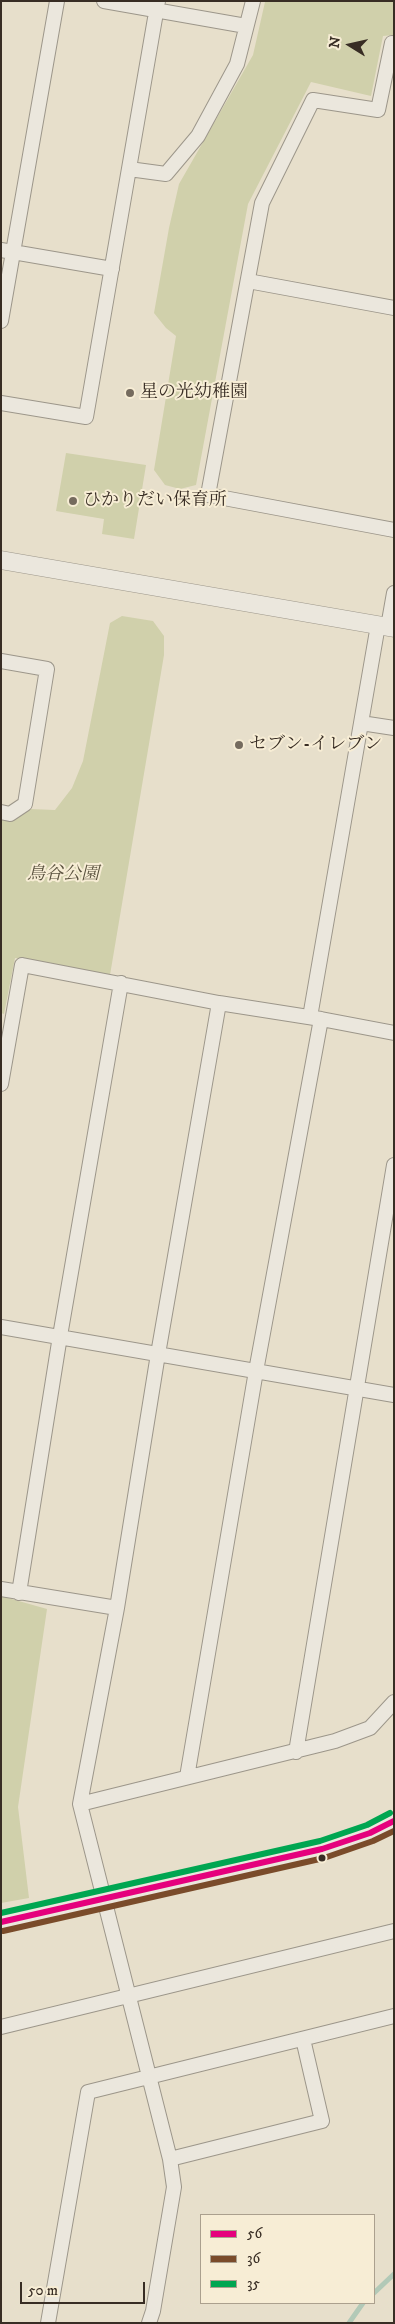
<!DOCTYPE html>
<meta charset="utf-8">
<style>
body{margin:0}
#map{position:relative;width:395px;height:2324px;overflow:hidden;background:#e7dfcb;font-family:"IM FELL DW Pica",serif}
canvas{display:block}
.frame{position:absolute;inset:0;border:2px solid #382d24;pointer-events:none}
.legend{position:absolute;left:200px;top:2214px;width:175px;height:90px;box-sizing:border-box;background:#f7edd5;border:1px solid #aba08e;margin:0;padding:6px 9px;list-style:none;font-size:15px;color:#382d24}
.legend li{display:flex;align-items:center;gap:10px;height:25px}
.legend b{width:25px;border:1px solid #aba08e}
.north{position:absolute;left:325px;top:20px;width:50px;height:50px;-webkit-text-stroke:4px #f7edd5;paint-order:stroke;rotate:280deg;font-size:14px;font-weight:700;line-height:20px;text-align:center;color:#382d24}
.north::after{content:'';display:block;margin:auto;width:18px;height:22px;background:#382d24;clip-path:polygon(50% 0,100% 100%,50% 72%,0 100%)}
.scale{position:absolute;left:20px;top:2282px;width:125px;height:22px;box-sizing:border-box;border:2px solid #382d24;border-top:0;padding-left:6px;font-size:15px;line-height:18px;white-space:nowrap;color:#382d24;-webkit-text-stroke:4px #f7edd5;paint-order:stroke}
</style>
<div id="map">
<canvas width="395" height="2324"></canvas>
<div class="frame"></div>
<ul class="legend">
<li><b style="height:6px;background:#e5007d"></b>56</li>
<li><b style="height:6px;background:#7a4b2a"></b>36</li>
<li><b style="height:6px;background:#00a651"></b>35</li>
</ul>
<div class="north">N</div>
<div class="scale">50 m</div>
</div>
<script>
const ctx = document.querySelector('canvas').getContext('2d');
ctx.lineJoin = 'round';
function fill(path, color) { ctx.fillStyle = color; ctx.fill(path, 'evenodd'); }
const shape = rows => new Path2D(rows.map(r => 'M' + r).join(''));
function strokePath(path, color, width, dash) { ctx.strokeStyle = color; ctx.lineWidth = width; ctx.lineCap = dash ? 'butt' : 'round'; ctx.setLineDash(dash || []); ctx.stroke(path); }
function write(font, color, halo, rows, align = 'center') {
  ctx.font = font + ' "IM FELL DW Pica","Noto Serif JP",serif'; ctx.lineWidth = 4; ctx.setLineDash([]); ctx.textBaseline = 'middle'; ctx.strokeStyle = halo; ctx.fillStyle = color; for (const [text, x, y, turn = 0] of rows) {
    ctx.save(); ctx.translate(x, y); ctx.rotate((+turn || 0) * Math.PI / 180); ctx.textAlign = isNaN(turn) ? turn : align; if (halo) ctx.strokeText(text, 0, 0); ctx.fillText(text, 0, 0); ctx.restore();
  }
}
const green = shape([
 [394,1,394,35,383,36,371,96,311,82,248,204,196,485,180,489,165,485,154,470,176,336,166,328,154,313,169,228,179,184,253,55,265,2],
 [66,453,146,465,134,539,102,534,104,519,56,511],
 [122,616,153,621,164,636,164,655,110,975,15,958,4,1014,1,1013,1,820,30,809,55,810,72,788,83,761,110,623],
 [1,1596,47,1609,18,1807,29,1898,1,1903]
]);
const stream = shape([
 [374,2293,394,2274],
 [349,2323,363,2303]
]);
const minor = shape([
 [104,1,246,26],
 [394,44,392,43,378,110,313,100,262,203,208,495,394,530],
 [129,169,166,174,198,136,237,64,253,1],
 [1,250,112,269],
 [248,281,394,308],
 [1,321,57,1],
 [1,403,86,417,158,1],
 [388,627,394,593],
 [1,661,47,669,25,804,10,814,1,812],
 [361,723,394,728],
 [310,1017,378,625],
 [1,1084,22,965,219,1003,321,1019,394,1033],
 [1,1327,394,1395],
 [1,1589,117,1608],
 [19,1593,60,1336,121,983],
 [296,1752,394,1165],
 [187,1777,256,1371,321,1019],
 [80,1804,335,1741,370,1728,394,1702],
 [1,2027,394,1931],
 [170,2159,322,2121,303,2039],
 [48,2323,88,2092,394,2016],
 [149,2323,153,2311,174,2187,170,2159,80,1804,117,1608,158,1354,219,1003]
]);
const tertiary = shape([
 [1,560,394,628],
 [1,1922,322,1849,370,1833,394,1821]
]);
const bus1 = shape([
 [1,1922,322,1849,370,1833,394,1821]
]);
const bus2 = shape([
 [3,1931,324,1858,373,1841,394,1831]
]);
const bus3 = shape([
 [1,1913,320,1841,367,1825,390,1813]
]);
const markers = [
 [130,393,5,"#756b5e"],
 [73,501,5,"#756b5e"],
 [239,745,5,"#756b5e"],
 [322,1858,4.5,"#382d24"]
];
const poiNames = [
 ["星の光幼稚園",140,393],
 ["ひかりだい保育所",83,501],
 ["セブン-イレブン",249,745]
];
const parkNames = [
 ["鳥谷公園",63,875]
];
fill(green, '#d0d0ab');
strokePath(stream, '#b2c9b7', 5);
strokePath(minor, '#9c968a', 16);
strokePath(tertiary, '#9c968a', 19);
strokePath(minor, '#ebe7dd', 14);
strokePath(tertiary, '#ebe7dd', 18);
strokePath(bus1, '#e5007d', 6);
strokePath(bus2, '#7a4b2a', 6);
strokePath(bus3, '#00a651', 6);
for (const [x, y, r, color] of markers) { const dot = new Path2D(); dot.arc(x, y, r, 0, 2 * Math.PI); ctx.fillStyle = color; ctx.fill(dot); strokePath(dot, '#f7edd5', 2); }
write('18px', '#382d24', '#f7edd5', poiNames, 'left');
write('italic 18px', '#5a523f', '#f7edd5', parkNames);
</script>
